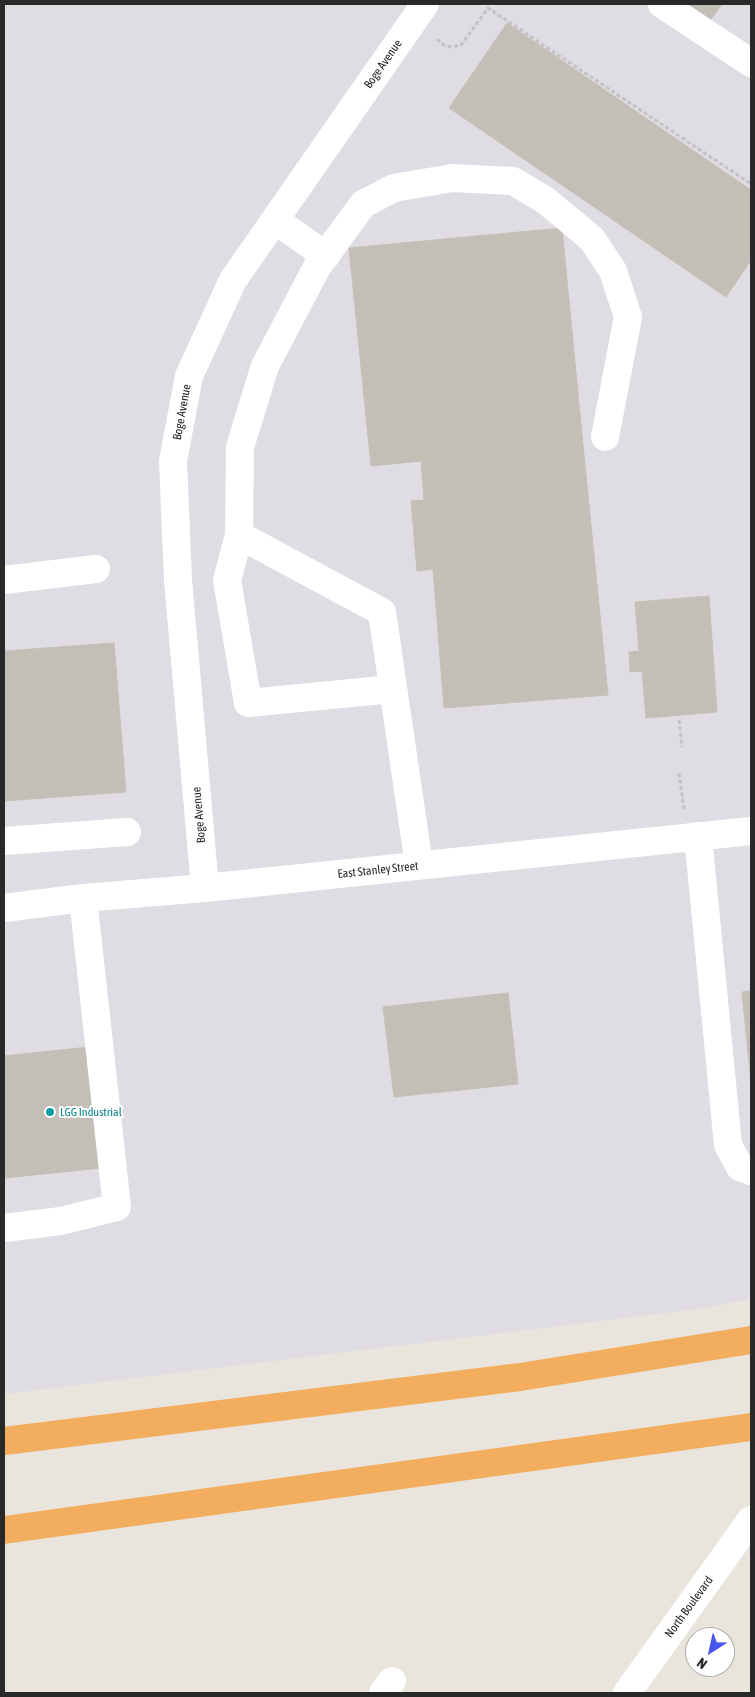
<!DOCTYPE html>
<style>
body{margin:0}
#map{position:relative;width:755px;height:1697px;overflow:hidden;background:#eae5dc;font-family:"Asap Condensed",sans-serif}
canvas{display:block}
.frame{position:absolute;inset:0;border:5px solid #292929;pointer-events:none}
.north{position:absolute;left:685px;top:1627px;width:50px;height:50px;box-sizing:border-box;background:#fff;border:1px solid #a9a9a9;border-radius:50%;rotate:215deg;font-size:14px;font-weight:700;line-height:20px;text-align:center;color:#292929}
.north::after{content:'';display:block;margin:auto;width:18px;height:22px;background:#4756ed;clip-path:polygon(50% 0,100% 100%,50% 72%,0 100%)}
</style>
<div id="map">
<canvas width="755" height="1697"></canvas>
<div class="frame"></div>
<div class="north">N</div>
</div>
<script>
const ctx = document.querySelector('canvas').getContext('2d');
ctx.lineJoin = 'round';
function fill(path, color) { ctx.fillStyle = color; ctx.fill(path, 'evenodd'); }
const shape = rows => new Path2D(rows.map(r => 'M' + r).join(''));
function strokePath(path, color, width, dash) { ctx.strokeStyle = color; ctx.lineWidth = width; ctx.lineCap = dash ? 'butt' : 'round'; ctx.setLineDash(dash || []); ctx.stroke(path); }
function write(font, color, halo, rows, align = 'center') {
  ctx.font = font + ' "Asap Condensed",sans-serif'; ctx.lineWidth = 4; ctx.setLineDash([]); ctx.textBaseline = 'middle'; ctx.strokeStyle = halo; ctx.fillStyle = color; for (const [text, x, y, turn = 0] of rows) {
    ctx.save(); ctx.translate(x, y); ctx.rotate((+turn || 0) * Math.PI / 180); ctx.textAlign = isNaN(turn) ? turn : align; if (halo) ctx.strokeText(text, 0, 0); ctx.fillText(text, 0, 0); ctx.restore();
  }
}
const industrial = shape([
 [4,4,751,4,751,1299,707,1308,4,1394]
]);
const building = shape([
 [676,4,722,4,707,25,676,4],
 [507,23,751,190,751,260,726,297,449,108,507,23],
 [562,228,583,445,371,466,349,248,562,228],
 [583,445,608,695,444,708,433,569,417,571,411,501,424,500,421,461,583,445],
 [709,596,717,712,646,718,642,671,630,672,629,652,639,651,635,602,709,596],
 [114,643,126,792,4,801,4,651,114,643],
 [751,991,751,1083,742,992,751,991],
 [508,993,518,1084,394,1097,383,1007,508,993],
 [89,1047,102,1168,4,1178,4,1056,89,1047]
]);
const path = shape([
 [437,39,444,45,451,47,461,45,488,8,751,184],
 [679,720,682,747],
 [679,773,684,809]
]);
const minor = shape([
 [662,4,751,63],
 [275,220,326,256],
 [270,356,265,366,240,447,239,535,382,612,419,865],
 [265,366,317,267,363,204,394,188,452,178,513,181,545,200,592,239,613,271,628,317,605,437],
 [239,535,227,580,248,703,393,689],
 [4,580,96,569],
 [698,836,728,1145,740,1167,751,1171],
 [4,841,127,832],
 [205,888,178,580,173,461,189,376,233,280,425,4],
 [4,908,83,898,205,888,751,831],
 [4,1228,61,1221,117,1207,83,898],
 [383,1693,392,1681],
 [627,1693,751,1520]
]);
const highway = shape([
 [4,1441,520,1377,751,1340],
 [4,1530,751,1427]
]);
const markers = [
 [50,1112,5,"#0f9aa8"]
];
const streetNames = [
 ["Boge Avenue",383,64,-55],
 ["Boge Avenue",182,412,-80],
 ["Boge Avenue",199,815,-95],
 ["East Stanley Street",378,870,-6],
 ["North Boulevard",689,1607,-54]
];
const cultureNames = [
 ["LGG Industrial",60,1112]
];
fill(industrial, '#dfdce3');
fill(building, '#c3bfb7');
strokePath(building, '#c5c1b6', 1);
strokePath(path, '#c3c3c3', 3, [4, 2.5]);
strokePath(minor, '#fff', 28);
strokePath(highway, '#f2ad5f', 28);
for (const [x, y, r, color] of markers) { const dot = new Path2D(); dot.arc(x, y, r, 0, 2 * Math.PI); ctx.fillStyle = color; ctx.fill(dot); strokePath(dot, '#fff', 2); }
write('12px', '#292929', '#fff', streetNames);
write('12px', '#0d838f', '#fff', cultureNames, 'left');
</script>
